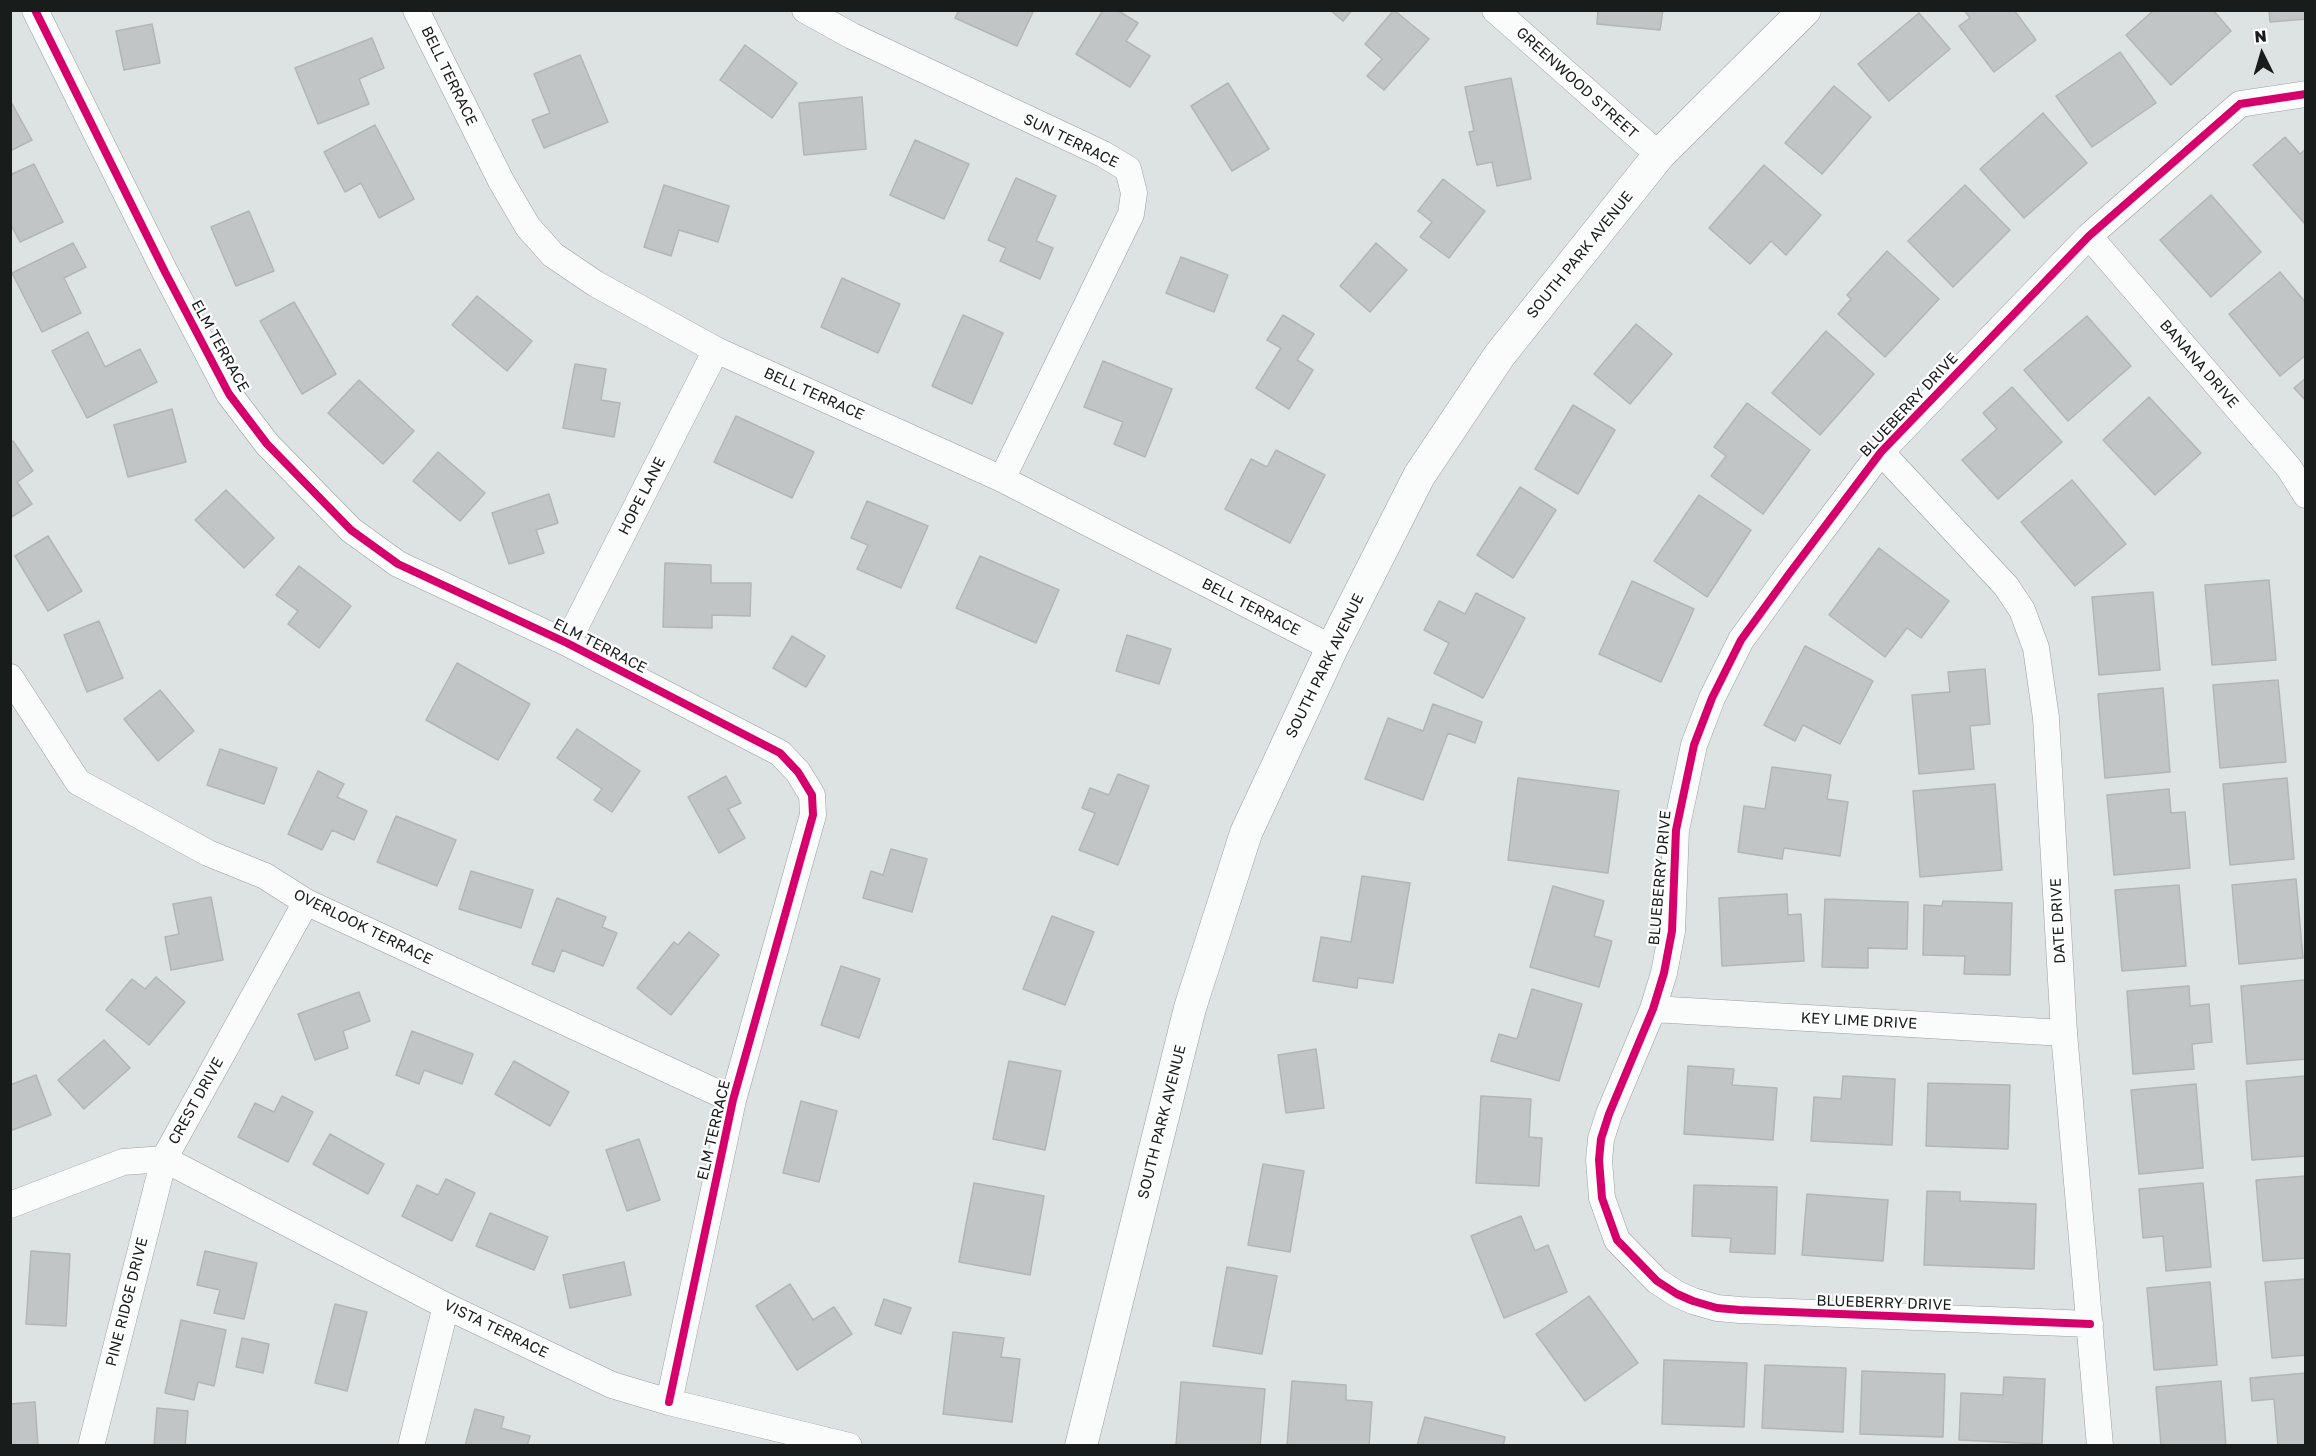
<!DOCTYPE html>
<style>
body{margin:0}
#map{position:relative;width:2316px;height:1456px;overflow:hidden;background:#dde2e2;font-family:"Golos Text",sans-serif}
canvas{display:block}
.frame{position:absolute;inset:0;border:12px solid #181c1b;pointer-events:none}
.north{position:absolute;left:2232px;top:24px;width:60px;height:60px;-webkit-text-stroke:4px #fff;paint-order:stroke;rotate:355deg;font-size:16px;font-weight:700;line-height:24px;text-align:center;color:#181c1b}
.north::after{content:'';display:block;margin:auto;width:21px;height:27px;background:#181c1b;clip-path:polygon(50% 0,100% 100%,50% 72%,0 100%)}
</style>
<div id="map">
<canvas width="2316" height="1456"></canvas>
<div class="frame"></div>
<div class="north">N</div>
</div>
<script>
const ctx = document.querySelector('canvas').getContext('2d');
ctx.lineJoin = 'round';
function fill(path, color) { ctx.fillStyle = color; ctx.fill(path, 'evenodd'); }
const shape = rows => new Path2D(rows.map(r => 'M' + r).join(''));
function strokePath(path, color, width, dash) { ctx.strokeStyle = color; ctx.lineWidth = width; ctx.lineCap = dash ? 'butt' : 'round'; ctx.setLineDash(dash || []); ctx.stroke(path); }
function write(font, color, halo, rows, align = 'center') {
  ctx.font = font + ' "Golos Text",sans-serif'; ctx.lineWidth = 4.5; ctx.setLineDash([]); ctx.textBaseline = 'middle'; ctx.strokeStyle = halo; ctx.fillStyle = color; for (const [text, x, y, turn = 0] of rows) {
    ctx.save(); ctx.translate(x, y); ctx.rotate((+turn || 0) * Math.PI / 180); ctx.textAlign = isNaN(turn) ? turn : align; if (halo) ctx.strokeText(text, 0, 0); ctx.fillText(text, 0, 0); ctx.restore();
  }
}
const building = shape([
 [959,10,1034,10,1017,46,955,18,959,10],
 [1103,10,1117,10,1138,23,1126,41,1150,56,1130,87,1076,54,1103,10],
 [1330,10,1352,10,1343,21,1330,10],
 [1394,10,1429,39,1384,90,1367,76,1382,59,1365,44,1394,10],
 [1598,10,1663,10,1660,30,1597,24,1598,10],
 [1964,10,2014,10,2036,40,1994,72,1959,26,1970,18,1964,10],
 [2154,10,2213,10,2231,31,2171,85,2126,35,2154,10],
 [2269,10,2306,10,2306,19,2270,22,2269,10],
 [1919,13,1950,49,1889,101,1858,64,1919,13],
 [152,24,160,63,124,70,116,31,152,24],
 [372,38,384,68,359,79,369,104,318,124,295,68,372,38],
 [745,45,797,83,772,118,720,80,745,45],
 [2120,52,2156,103,2092,147,2056,96,2120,52],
 [580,55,608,122,544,148,532,120,550,113,534,74,580,55],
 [1511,78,1531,179,1497,186,1492,162,1477,165,1469,132,1474,131,1465,87,1511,78],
 [1228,83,1269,149,1232,171,1191,106,1228,83],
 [1834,86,1871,117,1822,174,1785,143,1834,86],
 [862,97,866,149,804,155,799,103,862,97],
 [10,100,32,140,10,151,10,100],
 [2043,113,2087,163,2024,218,1980,169,2043,113],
 [375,125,414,199,379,218,361,183,345,192,324,152,375,125],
 [2285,137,2300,154,2306,149,2305,224,2253,165,2285,137],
 [915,140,969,164,944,219,890,195,915,140],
 [34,164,63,222,20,242,10,223,10,175,34,164],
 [1764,165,1821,215,1786,255,1771,241,1750,264,1709,228,1764,165],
 [1016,178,1056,196,1036,241,1053,248,1040,279,1000,261,1006,248,988,240,1016,178],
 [1443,179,1485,211,1449,258,1420,237,1432,222,1418,211,1443,179],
 [664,185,729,206,718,242,679,230,671,256,644,247,664,185],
 [1965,185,2010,230,1953,287,1908,241,1965,185],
 [2211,195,2261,252,2211,297,2160,240,2211,195],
 [249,211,274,271,236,286,211,227,249,211],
 [73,243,86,267,64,278,81,313,42,332,12,273,73,243],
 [1376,243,1407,270,1370,312,1340,286,1376,243],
 [1887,251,1939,299,1885,357,1838,314,1851,299,1847,295,1887,251],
 [1181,257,1228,275,1214,312,1166,293,1181,257],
 [2280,272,2306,303,2306,355,2280,376,2229,314,2280,272],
 [842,278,900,304,878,353,821,327,842,278],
 [477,296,532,341,507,371,452,325,477,296],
 [294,302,336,374,302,394,260,321,294,302],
 [963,315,1003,333,972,404,932,386,963,315],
 [1283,315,1314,334,1297,360,1313,370,1289,409,1256,388,1281,348,1267,340,1283,315],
 [2087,316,2131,366,2068,421,2024,370,2087,316],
 [1636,324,1672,354,1630,404,1594,374,1636,324],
 [1826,331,1874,374,1820,435,1772,393,1826,331],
 [88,332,105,367,140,349,157,382,87,418,52,351,88,332],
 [1103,361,1172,389,1145,457,1114,444,1123,422,1084,407,1103,361],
 [575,364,606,369,601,400,620,403,614,437,563,428,575,364],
 [2306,378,2306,401,2294,388,2306,378],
 [359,380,414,431,383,464,328,413,359,380],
 [2012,387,2062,442,1998,499,1962,460,1997,429,1983,413,2012,387],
 [2149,397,2201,453,2155,495,2103,440,2149,397],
 [1747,403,1810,450,1763,514,1711,476,1726,456,1714,447,1747,403],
 [1573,405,1615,430,1578,494,1535,469,1573,405],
 [172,409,186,462,128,477,114,425,172,409],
 [736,416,814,452,792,498,714,462,736,416],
 [13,441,33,471,17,482,32,504,10,518,10,443,13,441],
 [1276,450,1325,475,1290,543,1225,509,1251,459,1267,467,1276,450],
 [438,452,485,493,460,521,413,481,438,452],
 [2072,480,2126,544,2075,586,2021,522,2072,480],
 [1520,487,1556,510,1513,578,1477,555,1520,487],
 [226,490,274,538,244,568,195,520,226,490],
 [549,494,558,523,536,530,544,553,509,564,492,513,549,494],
 [1699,495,1751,530,1707,597,1654,561,1699,495],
 [867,501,928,526,901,588,857,569,868,545,851,538,867,501],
 [48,536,82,591,48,611,15,556,48,536],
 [1879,548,1949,601,1921,638,1907,628,1885,657,1829,615,1879,548],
 [980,556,1059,590,1036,643,956,608,980,556],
 [665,563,711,565,711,583,751,583,750,616,712,615,712,628,663,627,665,563],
 [299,566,351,606,319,648,288,624,298,611,276,595,299,566],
 [2269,580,2276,660,2212,665,2205,585,2269,580],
 [1632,581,1694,609,1661,682,1599,654,1632,581],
 [2153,592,2160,670,2099,675,2092,597,2153,592],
 [1476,593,1525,618,1483,698,1434,673,1449,643,1424,630,1439,601,1465,614,1476,593],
 [99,621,123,678,87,692,64,635,99,621],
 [1127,635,1171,649,1159,684,1116,671,1127,635],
 [792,636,825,656,806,687,773,668,792,636],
 [1805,646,1873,681,1840,744,1803,725,1795,741,1764,725,1805,646],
 [457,663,530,704,498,760,426,720,457,663],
 [1985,669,1990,724,1970,726,1974,769,1919,774,1912,695,1950,692,1948,672,1985,669],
 [2278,680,2286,762,2220,768,2213,685,2278,680],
 [2163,688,2170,772,2105,778,2098,694,2163,688],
 [160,690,194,731,158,761,124,719,160,690],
 [1433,704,1482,722,1475,743,1448,733,1423,800,1365,779,1388,718,1423,731,1433,704],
 [577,729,640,771,612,812,594,800,602,789,557,758,577,729],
 [220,749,277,768,264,804,207,785,220,749],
 [1772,767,1831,775,1827,799,1848,802,1840,856,1784,848,1782,859,1738,852,1744,806,1765,809,1772,767],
 [318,771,344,784,337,797,367,811,354,840,332,830,322,850,288,834,318,771],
 [1118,774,1149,786,1118,865,1079,850,1095,813,1082,808,1090,788,1109,795,1118,774],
 [726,776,741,803,728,809,745,838,719,853,688,797,726,776],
 [1518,778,1619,791,1608,873,1508,860,1518,778],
 [2287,778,2294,859,2230,865,2223,784,2287,778],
 [1995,784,2002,870,1920,877,1913,791,1995,784],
 [2169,789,2171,813,2185,812,2190,868,2114,875,2107,795,2169,789],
 [396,816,456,840,437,886,377,862,396,816],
 [891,849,927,859,912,912,863,898,871,871,883,875,891,849],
 [471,871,533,890,521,928,459,909,471,871],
 [1362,876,1410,883,1393,983,1358,978,1357,988,1313,981,1321,937,1351,942,1362,876],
 [2296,879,2303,958,2239,964,2232,885,2296,879],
 [2179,885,2186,966,2122,971,2115,890,2179,885],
 [1553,886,1604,901,1594,936,1612,941,1599,987,1530,967,1553,886],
 [1787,894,1788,915,1801,914,1804,961,1722,966,1719,898,1787,894],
 [211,897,223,960,171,970,165,937,179,934,173,904,211,897],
 [557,898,606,917,602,927,617,933,603,966,562,950,554,972,532,964,557,898],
 [1825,899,1908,902,1907,949,1868,948,1868,968,1822,967,1825,899],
 [1943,901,2012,903,2010,975,1964,974,1965,956,1923,955,1924,905,1942,906,1943,901],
 [1052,916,1094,932,1065,1005,1023,989,1052,916],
 [689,932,719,955,671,1015,637,988,674,942,678,945,689,932],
 [841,966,880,979,859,1038,821,1025,841,966],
 [156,977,185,1002,149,1045,106,1010,132,979,145,989,156,977],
 [2305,980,2306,1059,2247,1064,2241,986,2305,980],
 [2189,986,2190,1006,2209,1004,2212,1042,2192,1044,2194,1069,2133,1074,2127,991,2189,986],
 [1532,989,1582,1004,1559,1081,1491,1061,1499,1034,1517,1039,1532,989],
 [359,992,370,1021,343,1031,348,1048,315,1060,298,1014,359,992],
 [412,1031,473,1054,462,1084,424,1070,419,1084,396,1075,412,1031],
 [104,1040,130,1068,84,1109,58,1080,104,1040],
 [1316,1049,1324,1108,1286,1113,1278,1055,1316,1049],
 [514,1061,569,1092,550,1126,495,1094,514,1061],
 [1009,1061,1061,1071,1045,1150,993,1139,1009,1061],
 [1688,1066,1734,1069,1732,1085,1777,1088,1773,1140,1684,1134,1688,1066],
 [36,1075,51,1115,10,1131,10,1085,36,1075],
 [1843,1076,1895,1079,1892,1145,1811,1141,1814,1097,1841,1099,1843,1076],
 [2306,1076,2306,1156,2252,1160,2246,1081,2306,1076],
 [1928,1083,2010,1085,2008,1149,1926,1146,1928,1083],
 [2196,1084,2203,1168,2139,1174,2131,1090,2196,1084],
 [282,1096,313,1112,288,1162,238,1137,255,1103,274,1112,282,1096],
 [1481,1096,1531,1099,1529,1137,1542,1138,1539,1186,1476,1183,1481,1096],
 [801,1101,837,1111,819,1182,783,1173,801,1101],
 [330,1134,384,1164,368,1194,313,1164,330,1134],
 [639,1139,660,1200,627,1211,606,1150,639,1139],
 [1263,1164,1304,1171,1290,1252,1248,1245,1263,1164],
 [2306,1176,2306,1258,2263,1261,2256,1180,2306,1176],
 [446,1179,475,1193,452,1241,402,1216,417,1185,438,1195,446,1179],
 [974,1183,1044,1196,1030,1275,959,1262,974,1183],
 [2203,1183,2211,1267,2166,1271,2163,1236,2143,1238,2139,1189,2203,1183],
 [1694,1185,1777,1187,1775,1254,1730,1252,1731,1238,1692,1236,1694,1185],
 [1927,1191,1960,1192,1960,1201,2036,1204,2034,1269,1924,1265,1927,1191],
 [1807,1194,1888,1200,1883,1261,1802,1255,1807,1194],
 [490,1213,548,1237,534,1270,476,1246,490,1213],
 [1521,1216,1535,1251,1548,1245,1567,1292,1504,1318,1471,1236,1521,1216],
 [31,1251,70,1254,66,1326,26,1324,31,1251],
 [205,1251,257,1263,244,1319,214,1313,220,1290,197,1285,205,1251],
 [624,1262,631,1295,570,1308,563,1275,624,1262],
 [1227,1267,1277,1276,1262,1354,1213,1346,1227,1267],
 [2306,1279,2306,1355,2272,1358,2265,1282,2306,1279],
 [2210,1282,2217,1365,2154,1370,2147,1288,2210,1282],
 [790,1284,813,1320,834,1307,852,1334,797,1370,756,1306,790,1284],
 [1589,1296,1638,1363,1585,1401,1536,1334,1589,1296],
 [884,1299,911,1308,901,1334,875,1325,884,1299],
 [335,1304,367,1312,347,1391,315,1383,335,1304],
 [181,1320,226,1330,214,1386,198,1382,194,1400,165,1393,181,1320],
 [953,1332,1004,1338,1001,1357,1020,1359,1012,1422,943,1414,953,1332],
 [242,1338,269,1344,263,1373,236,1367,242,1338],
 [1664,1360,1747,1363,1744,1427,1662,1424,1664,1360],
 [1765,1365,1846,1368,1843,1432,1762,1428,1765,1365],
 [1862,1371,1945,1374,1943,1437,1860,1434,1862,1371],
 [2306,1373,2306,1446,2278,1446,2274,1399,2252,1401,2250,1378,2306,1373],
 [2004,1377,2045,1379,2042,1444,1959,1440,1961,1393,2003,1395,2004,1377],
 [1292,1381,1346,1385,1346,1400,1372,1402,1369,1446,1287,1446,1292,1381],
 [2221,1381,2226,1446,2161,1446,2156,1387,2221,1381],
 [1181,1382,1265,1389,1260,1446,1176,1445,1181,1382],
 [35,1402,38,1446,10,1446,10,1404,35,1402],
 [157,1408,188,1411,185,1446,154,1446,157,1408],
 [475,1409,504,1417,501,1428,530,1436,527,1446,465,1446,475,1409],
 [1425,1417,1505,1437,1503,1446,1417,1446,1425,1417]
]);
const minor = shape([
 [35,10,165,272,229,394,267,444,351,530,398,564,567,643,780,753,798,772,812,795,813,815,733,1100,669,1402],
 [416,10,501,181,528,227,553,255,596,284,716,350,1002,479,1332,648],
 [805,10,852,36,1103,154,1128,169,1134,193,1131,214,1002,479],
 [1495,10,1659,155],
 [2089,236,2289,468,2306,495],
 [1881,452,2006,586,2022,610,2036,648,2046,718,2064,1033,2100,1446],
 [567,643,716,350],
 [10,677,78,782,208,853,265,876,306,902,733,1100],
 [1653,1009,2064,1033],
 [10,1205,123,1162,164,1159,306,902],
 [2090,1324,1740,1310,1717,1308,1693,1301,1677,1294,1657,1281,1617,1240,1602,1198,1599,1160,1601,1139,1609,1114,1653,1009,1664,973,1672,931,1676,830,1694,745,1712,698,1741,640,1789,574,1881,452,2089,236,2240,104,2306,94],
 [91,1446,164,1159,446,1306,612,1385,669,1402,849,1446],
 [411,1446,446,1306]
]);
const tertiary = shape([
 [1081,1446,1190,1008,1246,833,1332,648,1419,476,1499,356,1659,155,1805,10]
]);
const cycleway = shape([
 [35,10,165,272,229,394,267,444,351,530,398,564,567,643,780,753,798,772,812,795,813,815,733,1100,669,1402],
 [2090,1324,1740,1310,1717,1308,1693,1301,1677,1294,1657,1281,1617,1240,1602,1198,1599,1160,1601,1139,1609,1114,1653,1009,1664,973,1672,931,1676,830,1694,745,1712,698,1741,640,1789,574,1881,452,2089,236,2240,104,2306,94]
]);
const streetNames = [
 ["BELL TERRACE",449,76,64],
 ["GREENWOOD STREET",1577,83,42],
 ["SUN TERRACE",1071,141,26],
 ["SOUTH PARK AVENUE",1580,255,-51],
 ["ELM TERRACE",220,346,61],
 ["BANANA DRIVE",2199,364,49],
 ["BELL TERRACE",814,394,24],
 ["BLUEBERRY DRIVE",1909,405,-47],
 ["HOPE LANE",642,496,-63],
 ["BELL TERRACE",1251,607,27],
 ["ELM TERRACE",600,646,27],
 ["SOUTH PARK AVENUE",1325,666,-64],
 ["BLUEBERRY DRIVE",1660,878,-85],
 ["DATE DRIVE",2058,921,-93],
 ["OVERLOOK TERRACE",363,927,26],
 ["KEY LIME DRIVE",1859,1021,3],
 ["CREST DRIVE",196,1101,-61],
 ["SOUTH PARK AVENUE",1162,1122,-76],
 ["ELM TERRACE",714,1130,-77],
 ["PINE RIDGE DRIVE",127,1302,-76],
 ["BLUEBERRY DRIVE",1884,1303,2],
 ["VISTA TERRACE",496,1329,26]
];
fill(building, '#c1c5c5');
strokePath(building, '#b2b6b5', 1.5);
strokePath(minor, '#9c9f9f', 27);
strokePath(tertiary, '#9c9f9f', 33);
strokePath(minor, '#fafbfb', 26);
strokePath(tertiary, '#fafbfb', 32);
strokePath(cycleway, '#d6006c', 8);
write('15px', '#181c1b', '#fff', streetNames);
</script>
